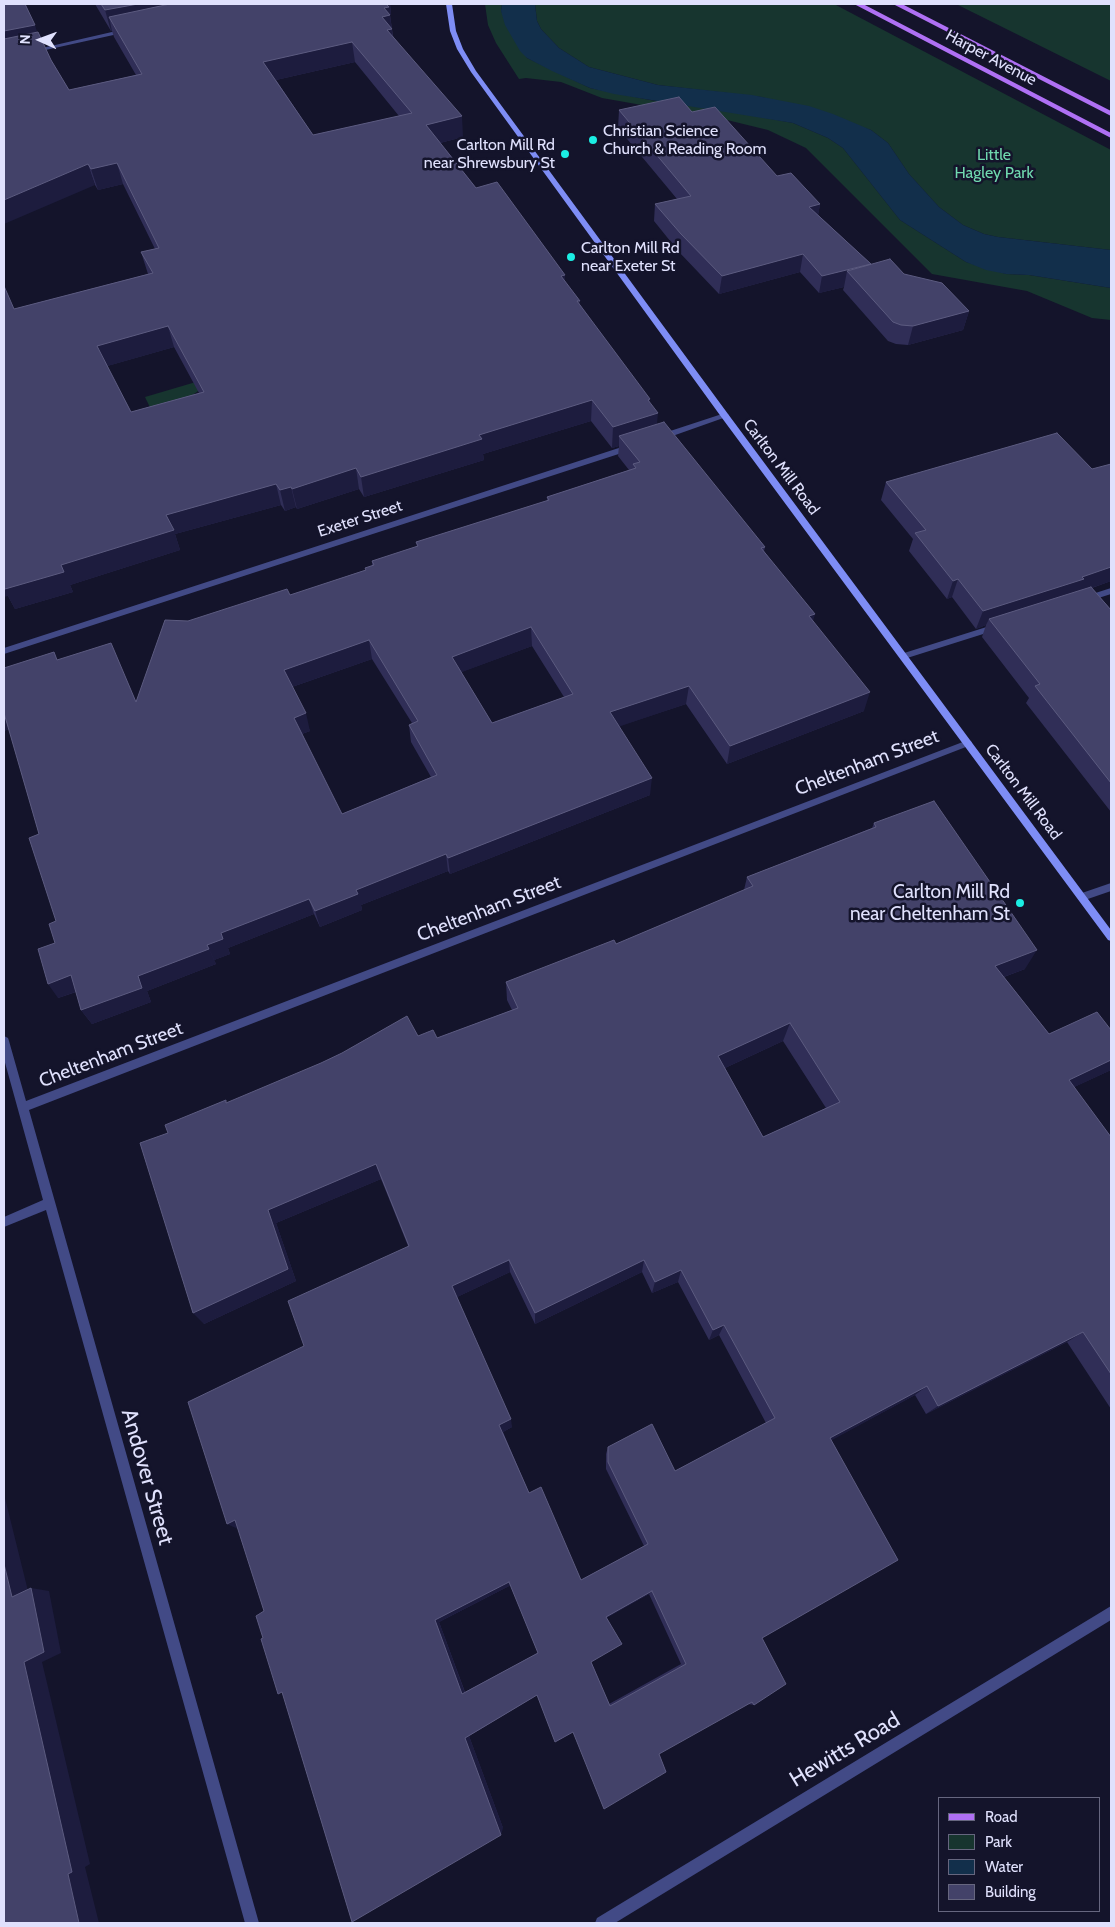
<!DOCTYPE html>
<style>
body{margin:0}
#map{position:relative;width:1115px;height:1927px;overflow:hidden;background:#14142b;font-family:Cabin,sans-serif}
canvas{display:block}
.frame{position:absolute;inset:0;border:5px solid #e0e1fd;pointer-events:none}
.legend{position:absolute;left:938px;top:1797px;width:162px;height:115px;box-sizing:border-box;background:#14142b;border:1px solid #66667f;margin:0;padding:6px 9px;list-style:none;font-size:15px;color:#e0e1fd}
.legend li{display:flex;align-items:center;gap:10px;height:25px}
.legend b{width:25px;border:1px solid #66667f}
.north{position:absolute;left:15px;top:15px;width:50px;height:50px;-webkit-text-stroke:4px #14142b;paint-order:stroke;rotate:272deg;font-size:14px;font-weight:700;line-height:20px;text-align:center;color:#e0e1fd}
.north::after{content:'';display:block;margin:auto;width:18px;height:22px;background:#e0e1fd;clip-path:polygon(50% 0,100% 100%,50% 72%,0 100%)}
</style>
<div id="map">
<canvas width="1115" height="1927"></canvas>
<div class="frame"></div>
<ul class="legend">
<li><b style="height:6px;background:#af70f4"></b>Road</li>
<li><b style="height:14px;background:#17352f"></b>Park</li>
<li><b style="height:14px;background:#122f4b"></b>Water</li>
<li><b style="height:14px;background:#434269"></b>Building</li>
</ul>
<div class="north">N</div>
</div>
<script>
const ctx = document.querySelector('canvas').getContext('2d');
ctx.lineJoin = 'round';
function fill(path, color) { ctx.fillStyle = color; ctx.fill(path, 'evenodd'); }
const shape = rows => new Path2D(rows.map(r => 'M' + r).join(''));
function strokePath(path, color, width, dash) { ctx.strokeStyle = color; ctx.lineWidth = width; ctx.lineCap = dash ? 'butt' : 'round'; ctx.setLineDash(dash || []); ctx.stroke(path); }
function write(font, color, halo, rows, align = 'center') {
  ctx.font = font + ' Cabin,sans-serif'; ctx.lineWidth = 5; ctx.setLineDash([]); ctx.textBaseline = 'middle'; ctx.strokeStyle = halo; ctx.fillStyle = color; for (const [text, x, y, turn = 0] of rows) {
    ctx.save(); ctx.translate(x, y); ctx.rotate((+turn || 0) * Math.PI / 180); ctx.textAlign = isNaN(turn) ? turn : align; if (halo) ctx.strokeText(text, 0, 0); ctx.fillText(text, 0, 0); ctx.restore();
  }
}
const green = shape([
 [485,4,502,4,501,11,527,58,590,88,655,101,712,108,793,123,828,138,843,148,900,220,966,262,1006,274,1029,275,1111,288,1111,320,1092,318,1027,291,932,274,806,148,768,130,727,120,602,98,561,82,526,78,519,79,496,43,488,25],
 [535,4,834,4,1111,150,1111,250,998,237,984,234,963,225,939,207,909,174,888,143,871,130,762,97,658,85,589,67,559,48,541,29,537,21],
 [956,4,1111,4,1111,81],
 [223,374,156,420,145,397]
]);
const water = shape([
 [502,4,535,4,537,21,541,29,559,48,589,67,658,85,752,95,809,106,833,114,871,130,888,143,909,174,939,207,963,225,984,234,998,237,1111,250,1111,288,1029,275,1006,274,986,270,966,262,900,220,843,148,828,138,793,123,614,94,590,88,552,71,527,58,520,51,505,25,501,11]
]);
const service = shape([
 [1111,883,1111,891,1082,901,1079,900,1077,897,1079,894,1111,883]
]);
const minor = shape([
 [125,29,127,30,127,32,32,53,29,51,125,29],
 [722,414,728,414,729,416,664,439,658,439,657,437,658,435,722,414],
 [628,445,631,445,635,447,634,449,4,654,4,648,628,445],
 [1111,588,1111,594,1086,602,1082,599,1083,597,1111,588],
 [996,624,999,625,999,629,904,659,900,656,901,654,996,624],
 [968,740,971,741,972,743,971,745,29,1110,259,1923,245,1923,46,1210,4,1227,4,1217,43,1200,4,1059,4,1036,8,1038,9,1041,26,1101,968,740],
 [1111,1606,1111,1620,615,1923,595,1923,597,1918,1111,1606]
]);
const secondary = shape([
 [446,4,452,4,456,31,463,49,476,71,728,414,1111,930,1111,941,1108,940,722,418,471,72,457,49,450,31,446,4]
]);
const primary = shape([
 [854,4,863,4,1111,133,1111,138,854,4],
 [893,4,902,4,1111,111,1111,116,893,4]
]);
const wall = shape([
 [95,4,390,4,391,14,390,15,393,36,463,137,440,143,476,188,565,281,580,306,650,403,657,424,765,547,764,551,813,621,864,711,727,764,686,704,619,726,650,795,450,874,448,871,361,905,362,910,320,927,314,914,228,948,230,954,214,960,216,964,147,991,151,1002,92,1024,81,1010,76,992,58,998,55,943,56,921,39,834,9,729,4,731,4,668,57,660,136,701,188,621,290,595,366,570,365,568,372,566,372,561,417,547,416,542,547,501,547,497,629,470,618,456,619,446,612,448,591,421,483,454,484,460,364,497,359,489,297,509,296,507,285,511,281,505,175,534,180,550,70,585,73,592,15,609,8,596,14,309,148,274,141,252,155,249,123,184,98,190,95,185,37,32,51,60,69,90,136,75,114,37,112,31,111,31],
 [355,62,399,116,313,135,276,80],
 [174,347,199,393,131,412,107,366],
 [532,646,564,697,492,723,461,672],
 [372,659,412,723,409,725,411,742,431,777,342,814,302,734,310,731,292,687],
 [619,110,692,112,777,176,820,204,818,215,871,264,904,274,969,311,963,330,908,345,896,344,888,341,843,290,844,287,819,293,800,272,719,294,679,252,654,221,655,204,677,199,618,128],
 [886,482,1111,581,1092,588,1111,610,1111,812,1026,703,1029,698,982,637,986,625,976,629,952,597,947,599,909,551,913,539,881,500],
 [874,823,1025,969,1004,977,1049,1034,1111,1030,1111,1070,1074,1087,1111,1137,1111,1409,1067,1342,926,1414,915,1395,831,1440,762,1638,754,1705,748,1704,573,1732,537,1695,469,1736,503,1828,283,1693,263,1638,264,1611,304,1346,408,1246,381,1179,276,1223,296,1281,204,1324,168,1133,227,1103,418,1036,437,1038,512,1010,507,1000,506,982,616,944,744,890,747,877,872,828],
 [783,1041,826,1108,763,1137,725,1068],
 [510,1272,535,1324,642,1272,652,1293,678,1282,709,1340,719,1335,766,1423,675,1471,608,1447,606,1454,606,1469,644,1546,581,1580,529,1493,503,1432,512,1427,457,1297],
 [511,1585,538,1653,465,1692,439,1622],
 [649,1594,681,1664,609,1704,591,1662,607,1617]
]);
const shadedWall = shape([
 [138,4,241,4,109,17,112,31,111,31,105,10],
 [381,4,390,4,391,14,390,15,394,49,384,37],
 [35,25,41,45,4,53,4,31],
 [352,42,355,62,267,82,263,62],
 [462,116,463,137,428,146,426,125],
 [117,163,123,184,98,190,91,169],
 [88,164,95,185,4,224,4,200],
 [820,204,817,222,809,207],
 [803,254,800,272,719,294,722,276],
 [871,264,847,271,844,287,819,293,822,276],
 [565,275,565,296,561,276],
 [577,301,580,301,580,322],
 [969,311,963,330,908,345,913,326],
 [168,326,174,347,104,367,97,346],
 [650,399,649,416,658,413,656,434,619,436,619,446,612,448,613,427,648,400],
 [592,400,591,421,483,454,484,460,364,497,361,477,479,435],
 [356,468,359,489,297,509,292,489],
 [276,484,281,505,175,534,180,550,70,585,73,592,15,609,8,596,4,597,4,582,61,565,166,515],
 [291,487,296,507,285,511,280,490],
 [1111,567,1111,581,1077,593,989,619,986,625,976,629,983,611],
 [958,579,952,597,947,599,953,581],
 [815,614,810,633,809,616],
 [531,627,532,646,454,675,452,657],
 [369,640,372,659,289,688,284,670],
 [689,686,686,704,609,730,610,712],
 [870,692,864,711,727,764,730,746],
 [4,711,13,728,4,731],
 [306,713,310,731,299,735,294,718],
 [652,778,650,795,450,874,448,858],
 [446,854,448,871,361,905,362,910,320,927,315,911,356,890],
 [309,899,314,914,228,948,230,954,214,960,207,945,221,933],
 [209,949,216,964,147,991,151,1002,92,1024,81,1010,138,976],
 [1037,950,1025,969,984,984,995,966],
 [71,975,81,990,58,998,48,984],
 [790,1023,783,1041,714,1073,718,1056],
 [1111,1060,1111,1070,1055,1096,1069,1080],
 [376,1164,381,1179,276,1223,296,1281,204,1324,193,1313,268,1210],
 [509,1260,510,1272,455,1298,452,1286],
 [644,1260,642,1272,535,1324,535,1313],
 [681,1270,678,1282,652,1293,655,1282],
 [724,1325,719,1335,709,1340,713,1330],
 [1083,1332,1067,1342,926,1414,938,1406],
 [927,1386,915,1395,821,1446,830,1438],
 [511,1419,512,1427,501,1433,499,1425],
 [4,1494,30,1599,12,1597,4,1564],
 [235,1520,238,1529,227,1524],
 [509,1582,511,1585,439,1622,465,1693,462,1694,435,1620],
 [31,1588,49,1591,61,1653,42,1662,90,1864,85,1867,99,1923,79,1923,68,1874,24,1662],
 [652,1591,649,1594,605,1619,606,1617],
 [469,1736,503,1828,501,1835,465,1738]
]);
const building = shape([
 [4,4,25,4,35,25,4,31,4,4],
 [101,4,138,4,105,10,101,4],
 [170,4,386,4,389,7,384,8,390,15,382,17,392,29,387,30,462,116,426,125,476,188,497,182,565,275,561,276,580,301,577,301,650,399,648,400,658,413,613,427,592,400,479,435,482,439,361,477,356,468,292,489,291,487,280,490,276,484,166,515,174,530,61,565,64,572,5,589,4,586,4,286,14,309,153,273,141,252,159,248,117,163,91,169,88,164,4,200,4,39,38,32,51,60,69,90,142,74,109,17,170,4],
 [352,42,412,113,313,135,263,62,352,42],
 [168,326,204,392,131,412,97,346,168,326],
 [679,97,692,112,715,107,777,176,791,173,820,204,809,207,871,264,822,276,803,254,722,276,681,234,655,204,691,196,619,110,679,97],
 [890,259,904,274,942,283,969,311,913,326,901,325,893,322,847,271,890,259],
 [664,422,765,547,761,548,815,614,809,616,870,692,730,746,689,686,610,712,652,778,448,858,446,854,356,890,358,894,315,911,309,899,221,933,223,939,207,945,209,949,138,976,142,988,81,1010,71,975,48,984,38,949,55,943,49,924,56,921,29,838,39,834,4,713,4,668,54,652,57,660,111,643,136,702,165,620,188,621,287,589,290,595,366,570,365,568,374,565,372,561,418,546,416,542,549,500,547,497,636,468,633,464,640,462,619,436,664,422],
 [531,627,573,694,492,723,452,657,531,627],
 [369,640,418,721,409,725,437,775,342,814,294,718,306,713,284,670,369,640],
 [1057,433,1092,469,1111,464,1111,567,1082,577,1084,579,983,611,958,579,953,581,915,533,926,530,886,482,1057,433],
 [1091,587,1111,610,1111,783,1035,686,1040,684,989,619,1091,587],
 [934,801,1037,950,995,966,1049,1034,1097,1012,1111,1030,1111,1060,1069,1080,1111,1137,1111,1374,1083,1332,938,1406,927,1386,830,1438,898,1560,762,1638,786,1684,754,1705,752,1702,659,1754,666,1772,604,1809,573,1732,555,1742,537,1695,465,1738,501,1835,352,1922,282,1692,278,1694,261,1639,263,1638,256,1616,264,1611,235,1520,227,1524,188,1402,304,1346,288,1301,409,1246,376,1164,268,1210,288,1269,193,1313,140,1143,168,1133,165,1125,226,1100,226,1103,321,1063,342,1053,407,1016,418,1036,433,1030,437,1038,518,1008,506,982,614,940,616,944,753,886,747,877,876,827,874,823,934,801],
 [790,1023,840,1102,763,1137,718,1056,790,1023],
 [509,1260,535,1313,644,1260,655,1282,681,1270,713,1330,724,1325,775,1418,675,1471,652,1424,608,1447,608,1462,648,1544,581,1580,541,1487,529,1493,499,1425,511,1419,452,1286,509,1260],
 [509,1582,538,1653,462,1694,435,1620,509,1582],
 [652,1591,686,1664,610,1706,591,1662,622,1644,606,1617,652,1591],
 [4,1564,12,1597,31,1588,44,1652,24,1662,72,1872,68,1874,79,1923,4,1923,4,1564]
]);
const markers = [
 [593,140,5,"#1beee4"],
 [565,154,5,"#1beee4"],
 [571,257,5,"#1beee4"],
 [1020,903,5,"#1beee4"]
];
const farStreetnames = [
 ["Harper Avenue",991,58,28],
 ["Carlton Mill Road",781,467,53],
 ["Exeter Street",360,519,-18],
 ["Carlton Mill Road",1023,792,53]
];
const farPoinames = [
 ["Christian Science",603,131],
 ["Church & Reading Room",603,149],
 ["Carlton Mill Rd",555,145,"right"],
 ["near Shrewsbury St",555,163,"right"],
 ["Carlton Mill Rd",581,248],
 ["near Exeter St",581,266]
];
const farParknames = [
 ["Little",994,155],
 ["Hagley Park",994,173]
];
const streetNames = [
 ["Cheltenham Street",867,763,-21],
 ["Cheltenham Street",489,909,-21],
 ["Cheltenham Street",111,1055,-21]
];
const poiNames = [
 ["Carlton Mill Rd",1010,892],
 ["near Cheltenham St",1010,914]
];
const nearStreetnames = [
 ["Andover Street",147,1477,74],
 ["Hewitts Road",845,1750,-31]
];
fill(green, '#17352f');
fill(water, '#122f4b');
fill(service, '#424a86');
fill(minor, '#424a86');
fill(secondary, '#7e8df5');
fill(primary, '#af70f4');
fill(wall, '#302e57');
fill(shadedWall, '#1d1c3e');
fill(building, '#434269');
strokePath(building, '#5c5b80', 1);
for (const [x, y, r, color] of markers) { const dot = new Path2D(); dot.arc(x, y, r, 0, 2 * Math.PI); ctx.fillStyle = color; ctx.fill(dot); strokePath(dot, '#14142b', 2); }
write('16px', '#e0e1fd', '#14142b', farStreetnames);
write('16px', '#e0e1fd', '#14142b', farPoinames, 'left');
write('16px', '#70d9af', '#14142b', farParknames);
write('19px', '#e0e1fd', '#14142b', streetNames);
write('19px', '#e0e1fd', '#14142b', poiNames, 'right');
write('22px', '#e0e1fd', '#14142b', nearStreetnames);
</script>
